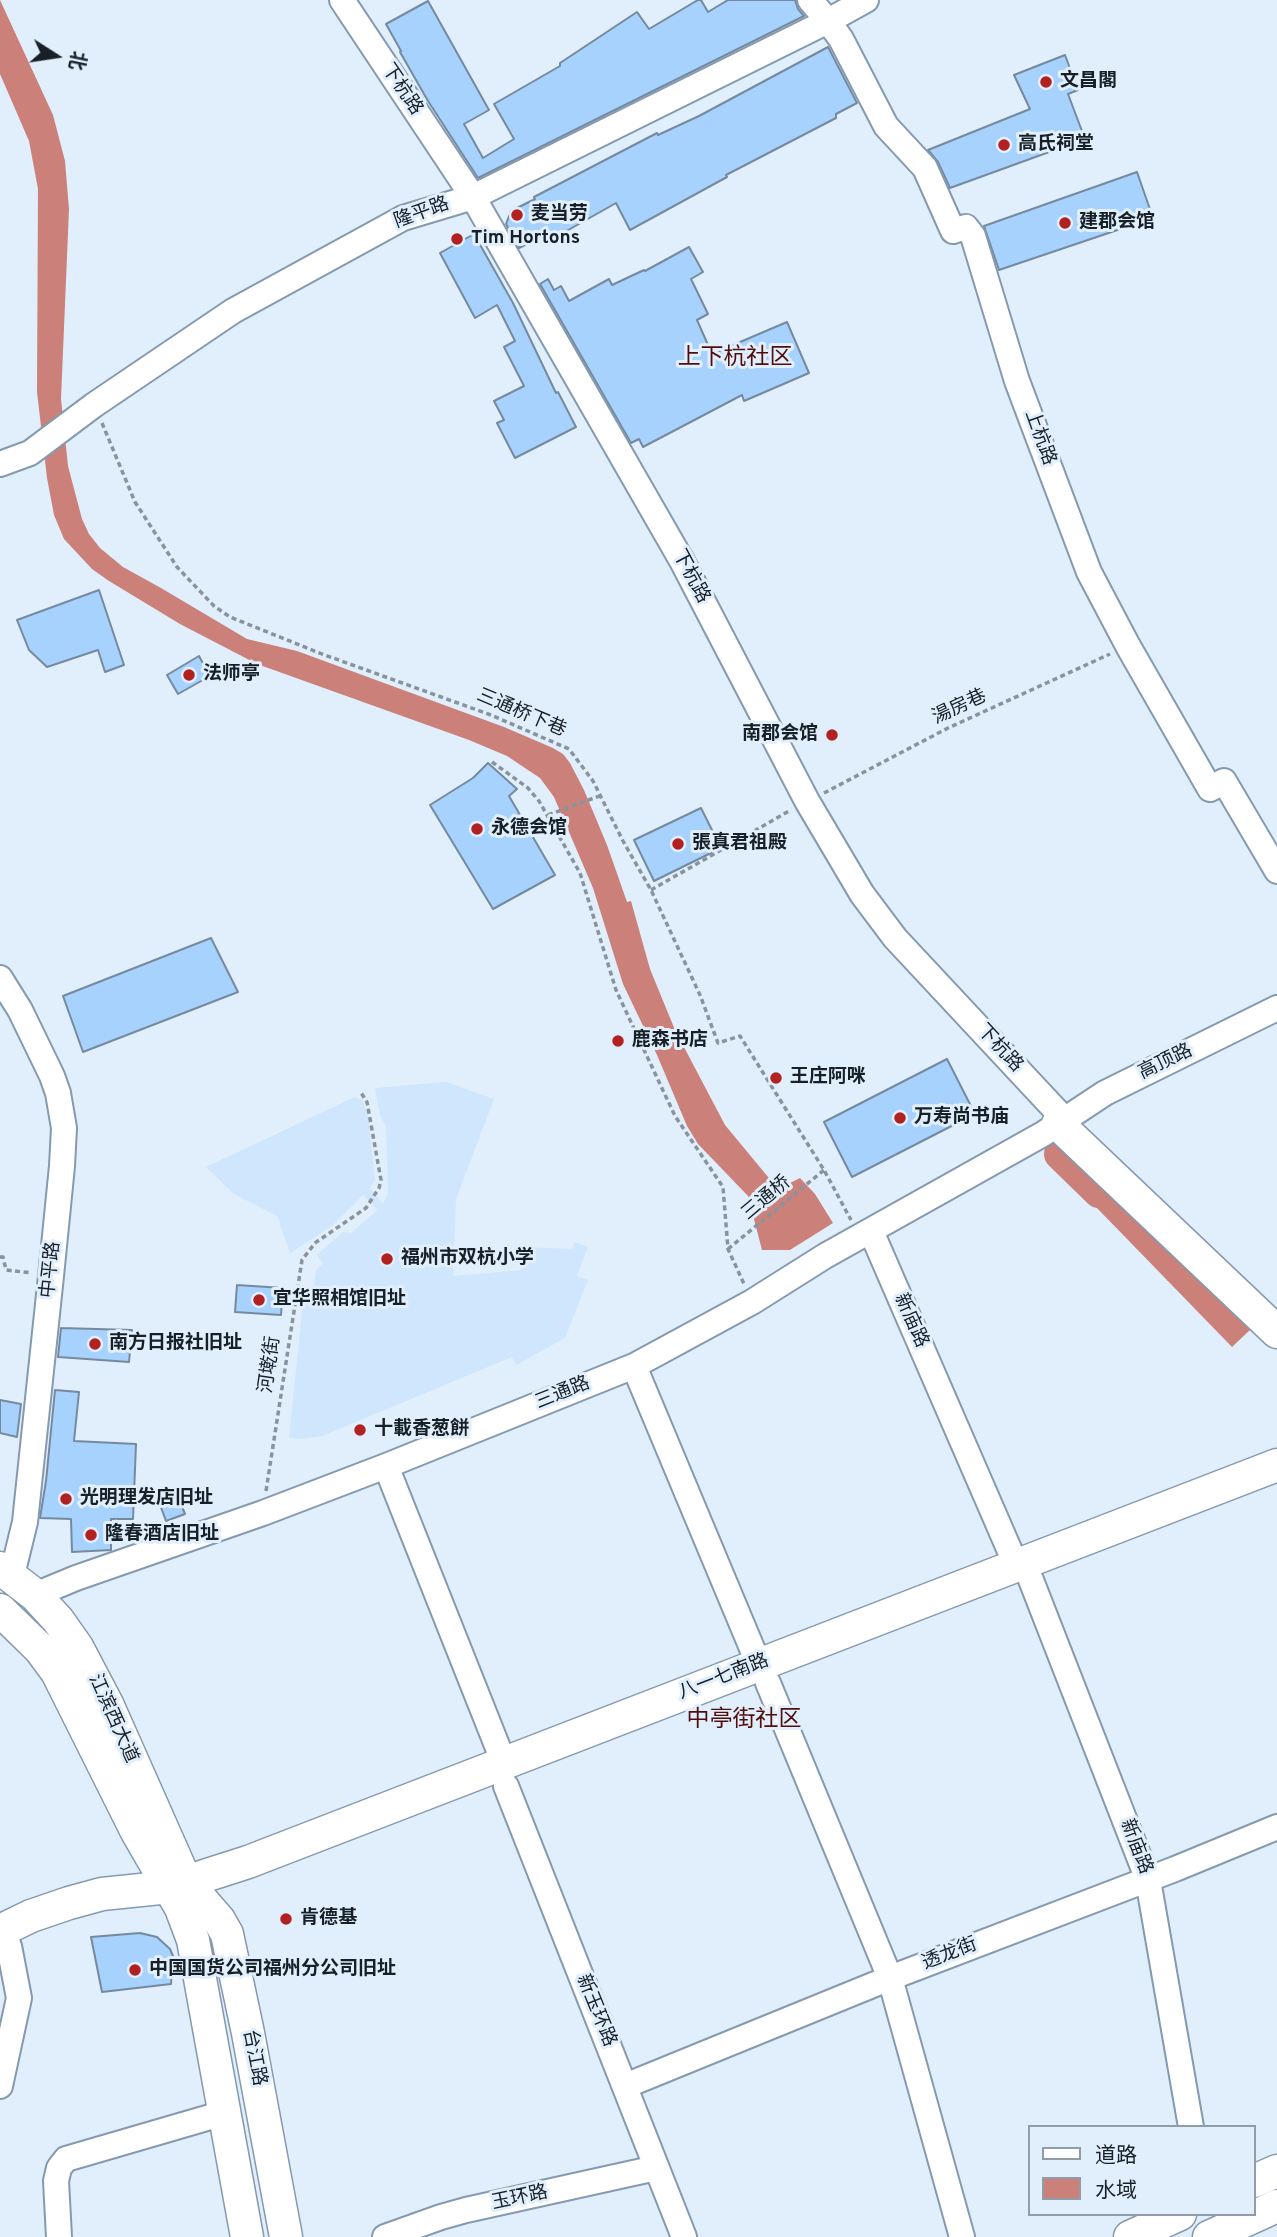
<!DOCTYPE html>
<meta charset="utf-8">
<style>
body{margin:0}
#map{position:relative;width:1277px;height:2237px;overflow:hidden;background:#e1effc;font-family:Overpass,"Noto Sans SC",sans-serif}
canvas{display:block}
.legend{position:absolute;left:1028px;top:2125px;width:228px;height:91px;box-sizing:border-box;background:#e1effc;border:2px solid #909ca7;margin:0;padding:9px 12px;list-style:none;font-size:21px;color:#171f27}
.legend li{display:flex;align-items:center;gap:14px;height:35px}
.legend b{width:35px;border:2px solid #909ca7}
.north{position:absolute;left:21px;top:21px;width:70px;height:70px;-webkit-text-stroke:5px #e1effc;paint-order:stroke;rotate:102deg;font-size:19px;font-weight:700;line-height:28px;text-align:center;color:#171f27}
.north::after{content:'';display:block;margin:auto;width:24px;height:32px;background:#171f27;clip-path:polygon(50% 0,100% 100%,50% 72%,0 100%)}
</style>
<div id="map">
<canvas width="1277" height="2237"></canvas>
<ul class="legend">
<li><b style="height:9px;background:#fff"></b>道路</li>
<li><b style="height:19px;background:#cb8179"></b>水域</li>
</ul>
<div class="north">北</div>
</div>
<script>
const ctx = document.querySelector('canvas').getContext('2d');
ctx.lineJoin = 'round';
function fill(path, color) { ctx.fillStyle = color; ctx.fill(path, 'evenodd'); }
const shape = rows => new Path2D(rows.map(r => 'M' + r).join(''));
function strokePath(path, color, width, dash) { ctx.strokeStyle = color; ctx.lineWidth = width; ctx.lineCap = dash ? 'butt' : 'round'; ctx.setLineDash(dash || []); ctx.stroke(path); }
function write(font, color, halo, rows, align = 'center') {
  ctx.font = font + ' Overpass,"Noto Sans SC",sans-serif'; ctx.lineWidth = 6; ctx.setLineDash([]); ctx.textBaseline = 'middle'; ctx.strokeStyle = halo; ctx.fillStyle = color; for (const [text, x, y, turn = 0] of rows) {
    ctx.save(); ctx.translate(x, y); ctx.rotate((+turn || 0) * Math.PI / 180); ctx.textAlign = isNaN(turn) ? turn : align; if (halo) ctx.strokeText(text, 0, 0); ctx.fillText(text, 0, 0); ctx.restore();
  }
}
const built = shape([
 [446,1082,494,1099,456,1199,453,1276,521,1270,522,1247,573,1249,574,1242,588,1247,577,1276,588,1280,565,1338,516,1365,512,1357,322,1436,301,1439,289,1438,303,1302,312,1302,316,1270,323,1264,317,1255,343,1232,351,1233,378,1210,363,1195,332,1226,290,1253,277,1216,234,1194,206,1167,355,1097,362,1100,368,1115,375,1180,370,1188,383,1204,388,1193,386,1127,380,1115,375,1088]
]);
const water = shape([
 [0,0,53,115,65,161,69,209,61,399,68,466,82,519,89,534,100,548,123,567,161,588,247,639,297,651,504,727,553,748,563,754,570,763,584,790,607,845,627,902,631,901,650,969,675,1030,725,1125,778,1189,800,1178,815,1194,833,1223,790,1250,762,1250,748,1196,698,1144,687,1126,657,1055,623,984,593,888,554,797,540,778,507,756,469,740,257,664,180,624,109,581,92,569,64,539,54,515,47,478,37,392,38,189,29,141,0,74],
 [1075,1158,1251,1329,1232,1347,1061,1171]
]);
const river = shape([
 [1060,1154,1099,1192]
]);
const building = shape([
 [698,0,701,0,708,12,728,0,795,0,798,9,804,16,478,178,428,101,400,52,401,51,386,24,428,1,489,110,464,124,483,158,514,139,494,104,560,66,560,63,637,12,649,29,698,0],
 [828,47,857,103,836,114,836,118,726,175,727,177,630,230,616,203,556,237,553,231,519,248,506,224,511,211,535,199,534,197,657,133,658,135,699,116,828,47],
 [1065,55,1078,90,1068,94,1085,139,950,188,938,162,928,150,1030,109,1014,75,1065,55],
 [1137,172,1153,218,999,270,984,226,1137,172],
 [474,234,513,303,556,393,558,392,576,427,515,458,497,423,504,420,494,401,524,386,504,347,515,341,497,305,475,318,440,253,474,234],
 [689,247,703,272,691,279,708,314,697,320,712,354,787,322,809,373,744,401,742,395,643,447,639,439,631,443,540,284,548,279,554,290,561,286,569,301,609,279,612,285,644,270,645,271,689,247],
 [99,590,124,665,105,672,98,650,47,667,29,650,17,620,99,590],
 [199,656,210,676,178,694,167,675,199,656],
 [488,763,517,789,509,796,555,875,493,909,430,805,473,778,488,763],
 [701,808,721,848,654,881,634,840,701,808],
 [211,938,238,992,83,1052,63,996,211,938],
 [947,1059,975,1114,852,1177,824,1122,947,1059],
 [237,1285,283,1288,281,1315,235,1312,237,1285],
 [61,1328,132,1330,129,1362,58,1357,61,1328],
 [55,1390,79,1392,74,1441,136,1444,133,1519,111,1519,111,1550,72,1552,71,1519,40,1518,46,1481,55,1390],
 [0,1400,21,1404,17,1437,0,1433,0,1400],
 [174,1487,185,1514,166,1521,156,1494,174,1487],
 [140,1933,157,1937,170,1949,173,1956,171,1984,102,1992,91,1937,140,1933]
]);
const path = shape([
 [102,423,135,502,177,567,214,606,230,617,322,654,491,715,569,749,593,781,623,841,651,890,700,995,718,1043,740,1036,824,1170,851,1220],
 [492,762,528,788,539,801,580,873,616,990,675,1116,723,1187,728,1249,744,1284],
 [824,793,948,728,1110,654],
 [548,815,602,795],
 [651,890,789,811],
 [728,1249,824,1170],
 [0,1257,3,1257,6,1270,32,1273],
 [266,1491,302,1260,315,1243,366,1208,379,1188,381,1180,367,1102,360,1091]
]);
const minor = shape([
 [342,0,473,197,682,561,807,801,862,894,895,938,1064,1119],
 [810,0,828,21,841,39,886,126,925,168,953,231,966,227,973,236,1017,381,1089,572,1128,646,1210,789,1224,781,1277,871],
 [0,464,30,453,94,405,233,311,403,218,473,197,828,21,866,0],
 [0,978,20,1010,52,1076,58,1093,64,1128,62,1166,51,1276,25,1522,12,1575],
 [871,1231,1016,1565],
 [634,1366,759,1665],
 [386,1466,504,1763],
 [1031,1580,1148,1880,1191,2127],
 [35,1595,76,1578,263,1513,386,1466,634,1366,752,1302,825,1256,1043,1134,1105,1093,1277,1008],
 [768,1683,890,1978,962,2237],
 [506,1786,684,2237],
 [0,1937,9,1946,19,1998,0,2086],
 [625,2086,890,1978,1175,1869,1277,1827],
 [59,2237,56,2181,59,2168,66,2159,224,2113],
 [385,2237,441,2217,466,2210,656,2168]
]);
const major = shape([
 [1058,1124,1277,1332],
 [0,1568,35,1595,58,1620,77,1647,108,1706,186,1882,219,1920,227,1934,248,2033,286,2237],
 [0,1610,40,1649,57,1672,137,1832,181,1908,193,1940,247,2237],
 [0,1931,31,1916,69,1903,102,1894,170,1887,248,1862,1277,1465],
 [1254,2181,1277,2171],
 [1130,2237,1180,2214],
 [1209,2237,1277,2206]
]);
const markers = [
 [1046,82,7,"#b22122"],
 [1004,145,7,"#b22122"],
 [517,215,7,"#b22122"],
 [1065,223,7,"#b22122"],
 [457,239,7,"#b22122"],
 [189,675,7,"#b22122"],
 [832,735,7,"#b22122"],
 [477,829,7,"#b22122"],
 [678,844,7,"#b22122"],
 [618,1041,7,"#b22122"],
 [776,1078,7,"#b22122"],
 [900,1118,7,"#b22122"],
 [387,1259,7,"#b22122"],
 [259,1300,7,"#b22122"],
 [95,1344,7,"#b22122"],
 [360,1430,7,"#b22122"],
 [66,1499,7,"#b22122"],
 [91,1535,7,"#b22122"],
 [286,1919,7,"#b22122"],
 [135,1970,7,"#b22122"]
];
const poiNames = [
 ["文昌閣",1060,82],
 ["高氏祠堂",1018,145],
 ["麦当劳",531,215],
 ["建郡会馆",1079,223],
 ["Tim Hortons",471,239],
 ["法师亭",203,675],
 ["南郡会馆",818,735,"right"],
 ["永德会馆",491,829],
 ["張真君祖殿",692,844],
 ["鹿森书店",632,1041],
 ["王庄阿咪",790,1078],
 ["万寿尚书庙",914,1118],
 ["福州市双杭小学",401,1259],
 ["宜华照相馆旧址",273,1300],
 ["南方日报社旧址",109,1344],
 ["十載香葱餅",374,1430],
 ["光明理发店旧址",80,1499],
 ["隆春酒店旧址",105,1535],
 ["肯德基",300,1919],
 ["中国国货公司福州分公司旧址",149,1970]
];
const streetNames = [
 ["下杭路",401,90,56],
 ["隆平路",422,214,-20],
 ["上杭路",1039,438,70],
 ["下杭路",690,577,62],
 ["湯房巷",960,708,-25],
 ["三通桥下巷",521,714,23],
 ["下杭路",999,1049,47],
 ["高顶路",1166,1063,-26],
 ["三通桥",767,1199,-40],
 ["中平路",52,1270,-84],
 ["新庙路",910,1321,66],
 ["河墘街",271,1365,-82],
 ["三通路",563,1394,-22],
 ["八一七南路",724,1678,-21],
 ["江滨西大道",112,1719,66],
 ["新庙路",1135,1847,69],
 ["透龙街",950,1955,-21],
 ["新玉环路",595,2011,68],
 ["台江路",253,2058,79],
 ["玉环路",520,2199,-12]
];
const quarterNames = [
 ["上下杭社区",735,359],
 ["中亭街社区",744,1721]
];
fill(built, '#cfe6fc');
fill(water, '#cb8179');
strokePath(river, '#cb8179', 32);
fill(building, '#a6d2fd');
strokePath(building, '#758a9e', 2);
strokePath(minor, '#859aaf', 28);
strokePath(major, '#859aaf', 35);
strokePath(path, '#88939e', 3.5, [5, 3.5]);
strokePath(minor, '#fff', 24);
strokePath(major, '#fff', 32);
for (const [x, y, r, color] of markers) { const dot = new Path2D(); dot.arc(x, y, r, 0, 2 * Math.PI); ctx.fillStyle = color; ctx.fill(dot); strokePath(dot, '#e1effc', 2.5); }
write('bold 19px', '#171f27', '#e1effc', poiNames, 'left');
write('19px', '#171f27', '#e1effc', streetNames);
write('23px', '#510c0c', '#e1effc', quarterNames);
</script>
